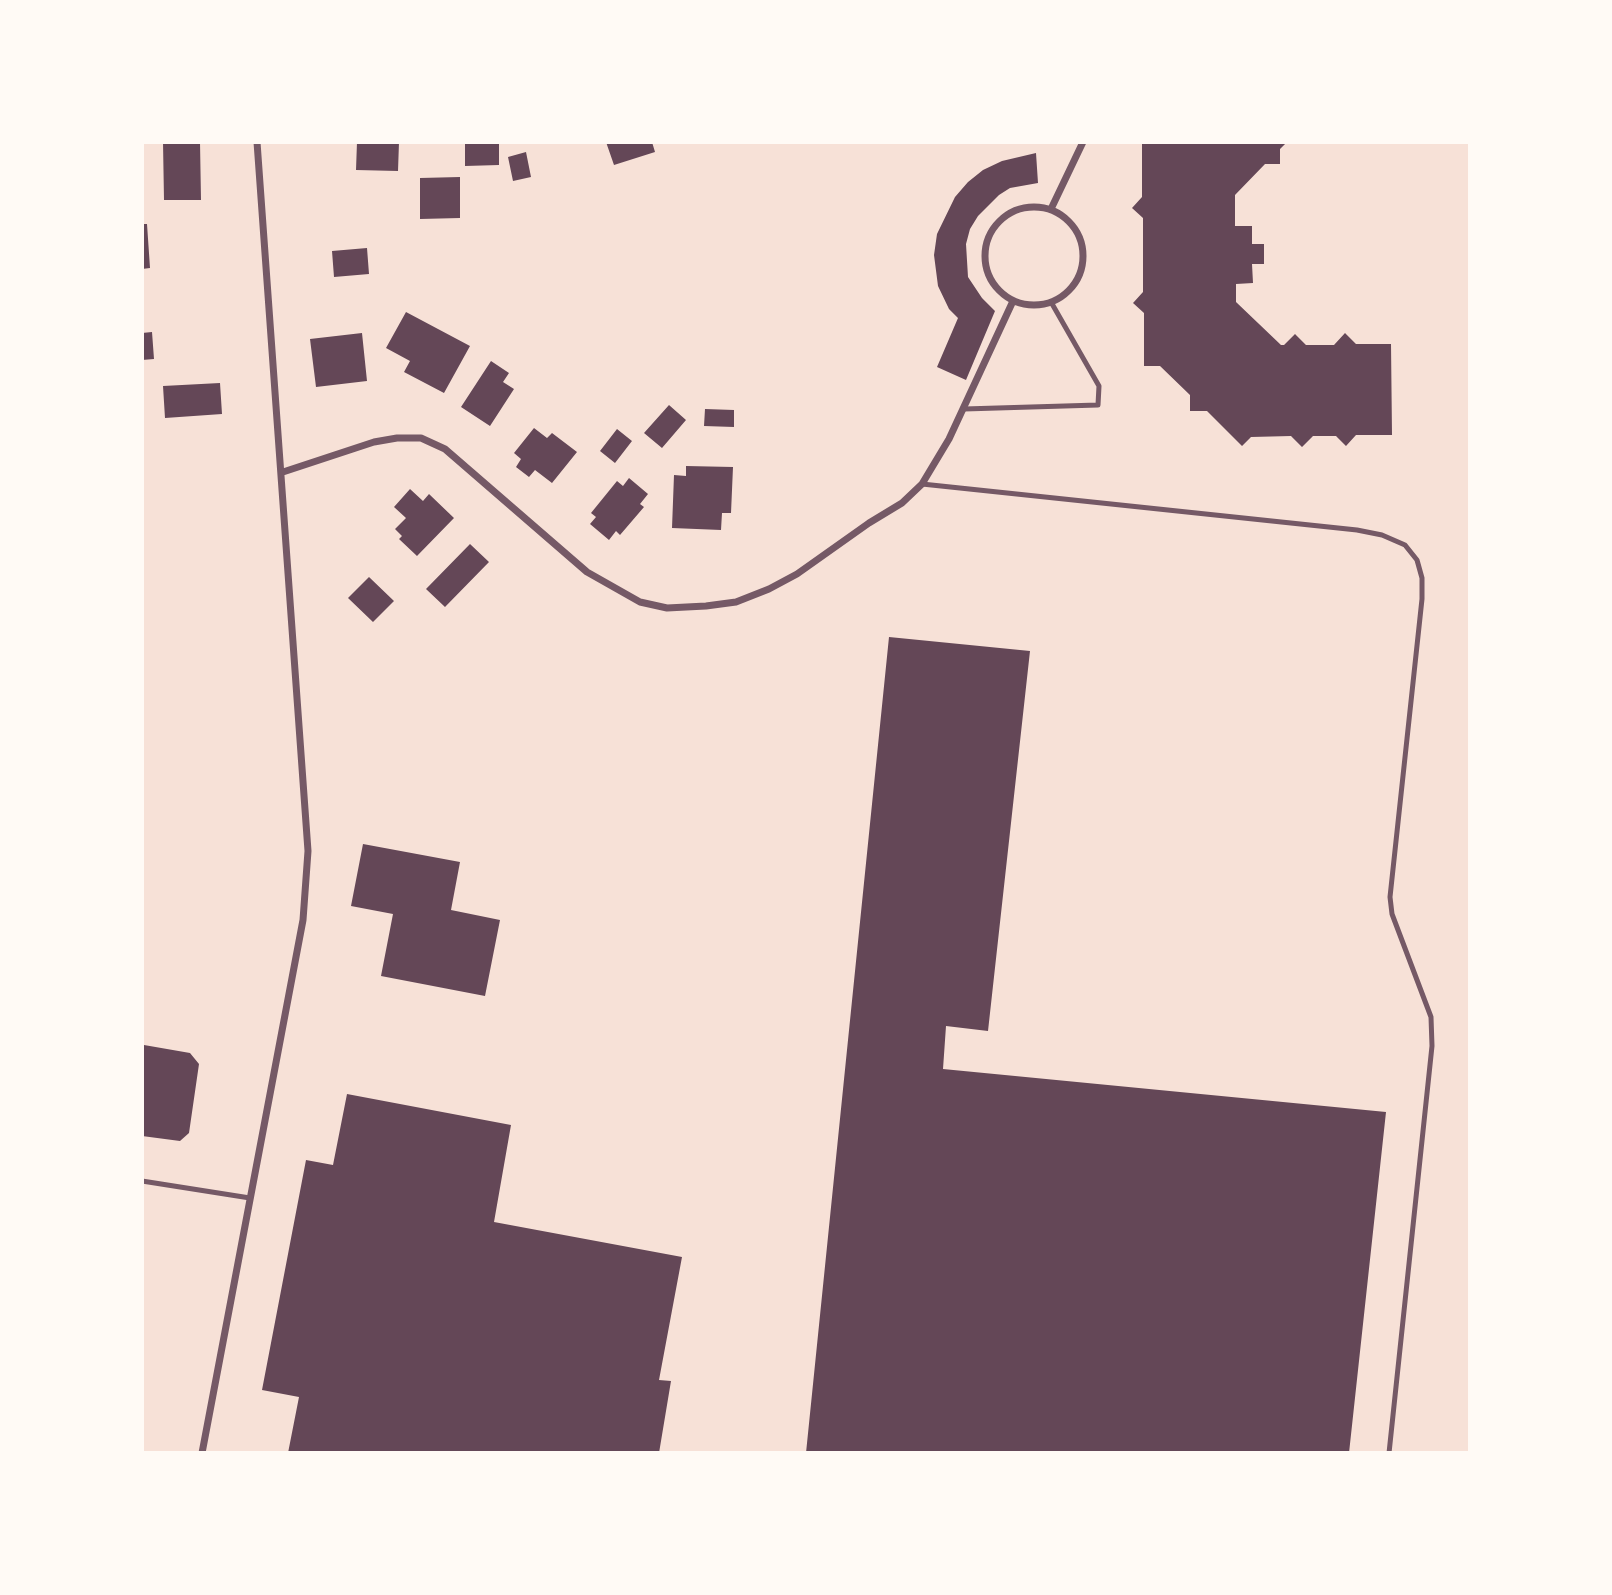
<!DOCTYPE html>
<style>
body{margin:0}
#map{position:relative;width:1612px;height:1595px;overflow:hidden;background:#f7e1d7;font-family:Rubik,sans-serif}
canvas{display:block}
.frame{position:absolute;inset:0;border:144px solid #fffaf5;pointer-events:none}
</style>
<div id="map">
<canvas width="1612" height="1595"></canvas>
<div class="frame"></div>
</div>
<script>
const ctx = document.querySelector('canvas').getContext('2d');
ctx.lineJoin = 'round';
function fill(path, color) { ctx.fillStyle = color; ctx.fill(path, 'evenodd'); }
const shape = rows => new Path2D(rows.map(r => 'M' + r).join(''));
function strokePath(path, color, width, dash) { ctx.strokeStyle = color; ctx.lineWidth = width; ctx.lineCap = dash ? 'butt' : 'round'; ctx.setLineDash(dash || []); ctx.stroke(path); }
const building = shape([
 [163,142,200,142,201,200,164,200],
 [357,142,399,142,398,171,356,170],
 [465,142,499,142,499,165,465,166],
 [606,142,652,142,655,152,614,165],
 [1160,142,1287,142,1280,149,1280,164,1265,164,1235,195,1235,226,1252,226,1252,244,1264,244,1264,264,1252,264,1253,283,1236,284,1236,302,1281,345,1284,345,1295,334,1306,345,1334,345,1345,333,1356,344,1391,344,1392,435,1356,435,1346,446,1336,436,1313,436,1302,447,1291,436,1251,437,1242,446,1207,411,1190,411,1190,395,1160,366,1144,366,1144,313,1133,303,1143,292,1143,218,1132,208,1142,197,1142,144,1158,144],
 [526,152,531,177,513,181,508,157],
 [1036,153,1038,183,1010,188,999,195,978,216,970,229,966,244,968,277,982,298,995,311,966,380,937,367,958,318,949,309,938,286,934,255,937,234,955,197,968,182,983,170,1002,161],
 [460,177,460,218,420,219,420,178],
 [142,224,147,224,150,268,142,269],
 [367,248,369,274,334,277,332,251],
 [406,312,470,346,444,393,404,372,410,361,386,348],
 [152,332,154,359,142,360,142,333],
 [362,333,367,381,316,387,310,339],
 [491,361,509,373,503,382,514,389,490,426,461,407],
 [220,383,222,414,165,418,163,386],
 [669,405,686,420,662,448,644,433],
 [705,409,734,410,734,427,704,426],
 [534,428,547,438,552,433,577,452,552,483,535,470,529,477,516,467,521,459,514,453],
 [617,429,632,441,615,463,600,451],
 [686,466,733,467,731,513,722,513,721,530,672,528,674,475,686,476],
 [629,478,648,494,640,504,644,507,620,535,616,531,609,540,590,524,596,517,591,513,617,481,623,486],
 [410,489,423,501,429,494,454,518,417,556,399,539,402,536,395,529,406,518,394,507],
 [470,544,489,562,445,607,426,589],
 [369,577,394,601,373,622,348,598],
 [889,637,1030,651,988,1031,946,1026,943,1069,1386,1112,1349,1453,806,1453],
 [363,844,460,862,451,910,500,920,485,996,381,976,393,914,351,906],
 [142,1042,144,1045,190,1053,199,1064,189,1133,180,1141,142,1136],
 [347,1094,511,1125,494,1222,682,1257,659,1380,671,1381,659,1453,288,1453,299,1397,262,1390,306,1160,333,1165]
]);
const service = shape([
 [964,409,1098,405,1099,386,1051,302],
 [922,484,1357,530,1382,535,1405,545,1417,560,1422,578,1422,599,1390,897,1392,914,1431,1017,1432,1046,1389,1453],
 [142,1181,250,1198]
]);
const minor = shape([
 '985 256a49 49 0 1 1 98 0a49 49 0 1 1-98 0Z',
 [1051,209,1083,142],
 [283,472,374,442,397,438,421,438,445,449,587,572,640,602,667,608,706,606,736,602,769,589,797,574,869,523,902,503,922,484,949,439,1013,301],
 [202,1453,303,920,308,851,257,142]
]);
fill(building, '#644757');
strokePath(service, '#755966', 5);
strokePath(minor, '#755966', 7);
</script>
